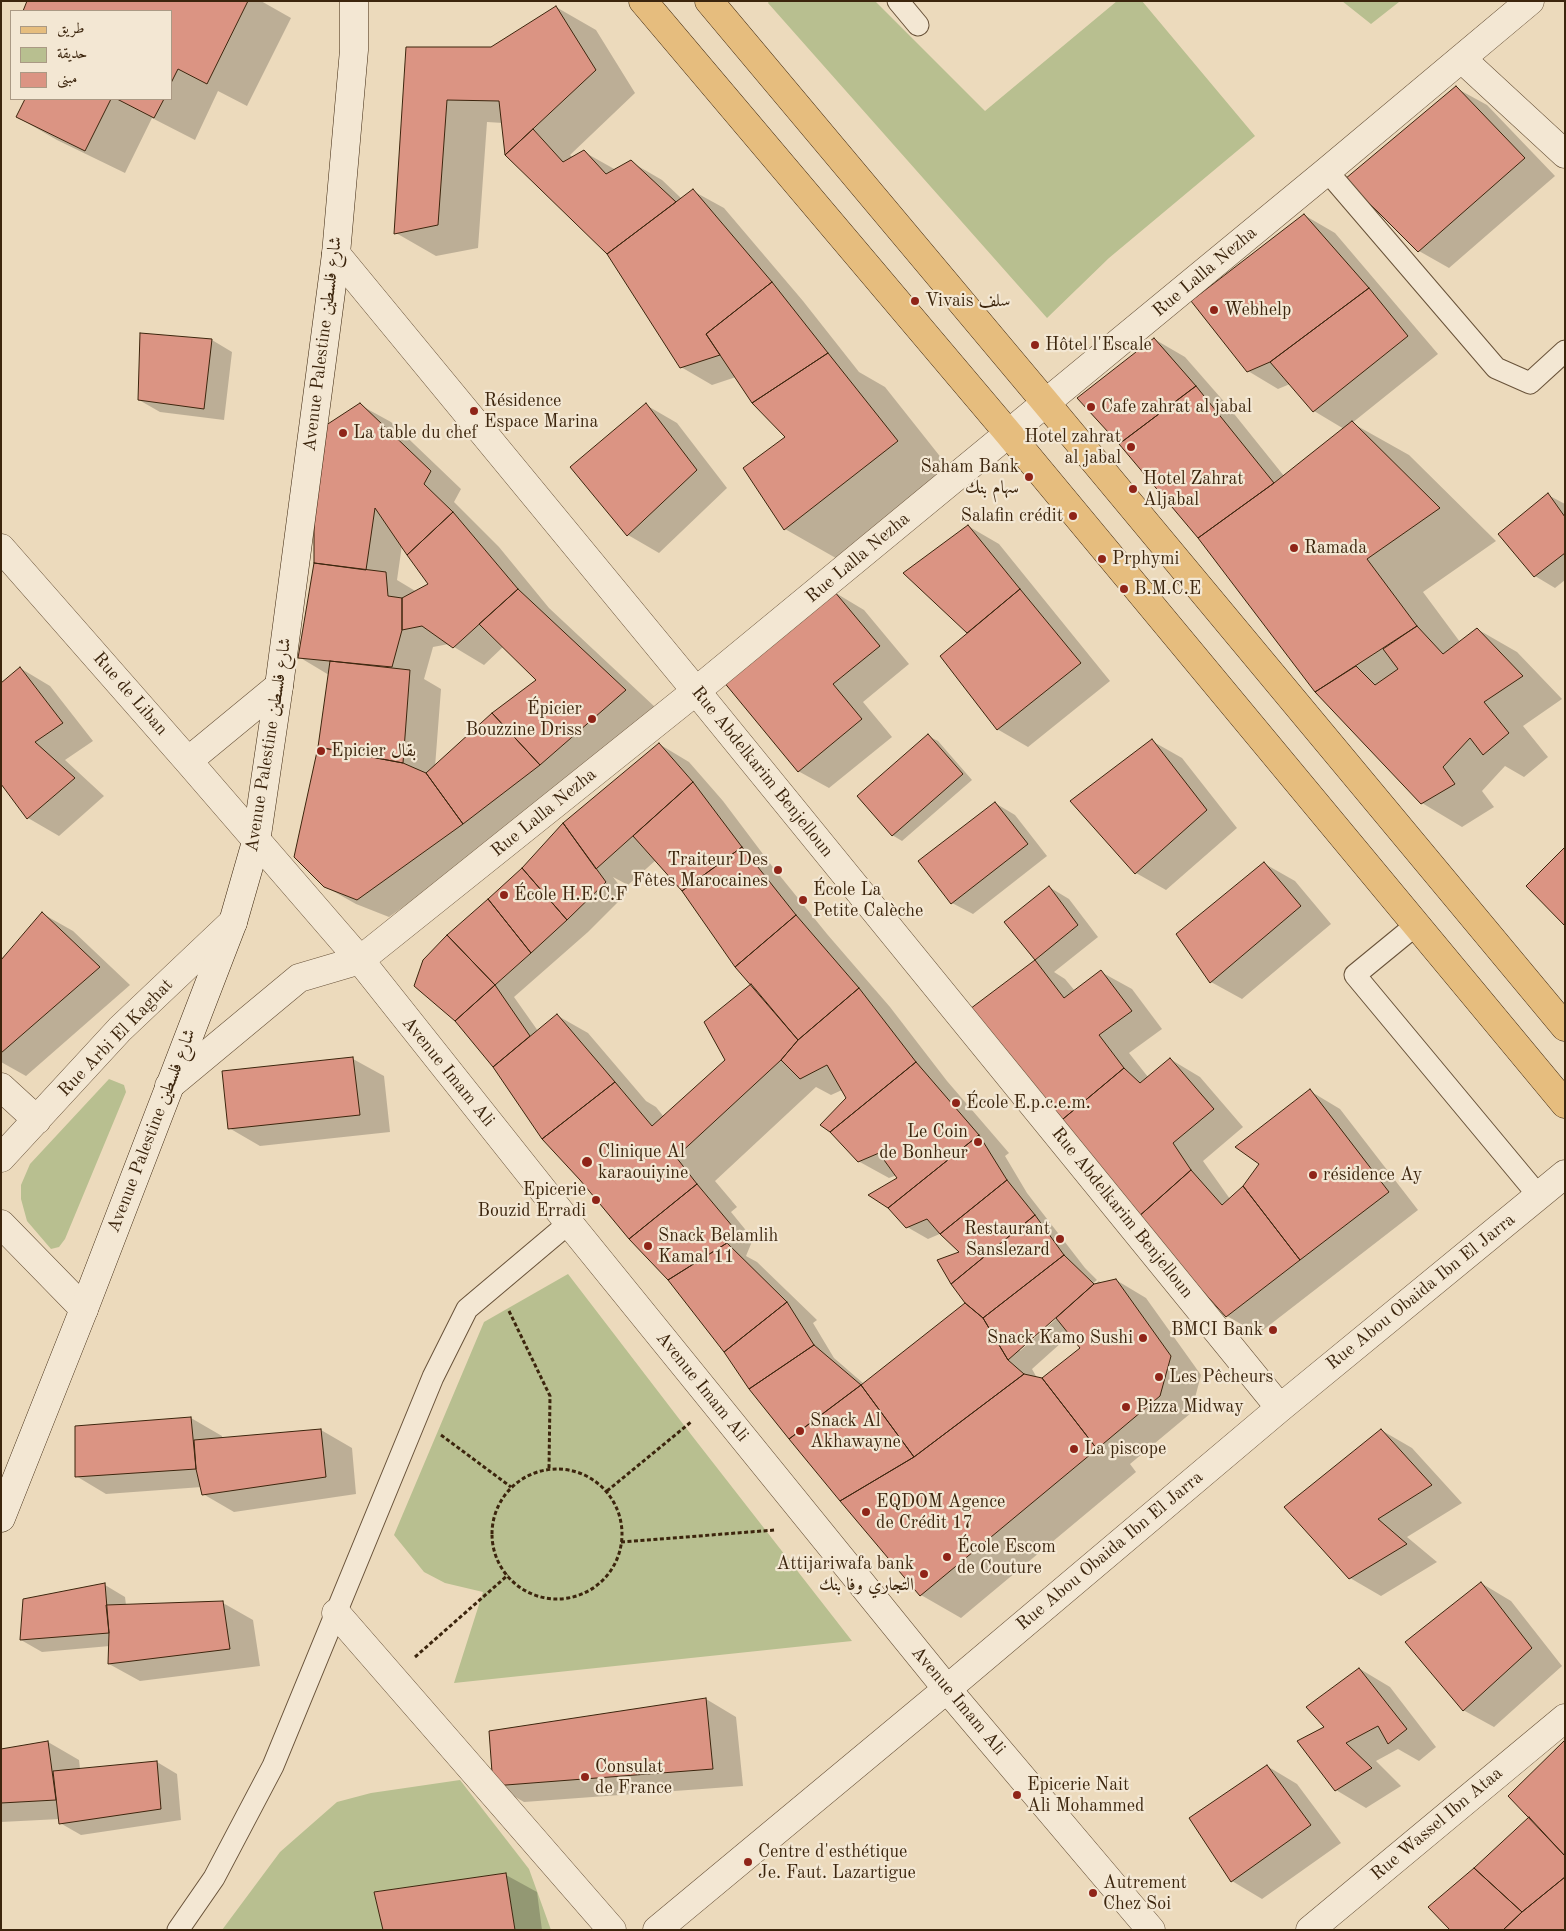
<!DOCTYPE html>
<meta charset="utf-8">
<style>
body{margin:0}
#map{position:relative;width:1566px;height:1931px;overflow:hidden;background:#ecdabc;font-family:"Old Standard TT",Amiri,serif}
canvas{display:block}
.frame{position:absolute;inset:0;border:2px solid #3c250d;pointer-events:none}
.legend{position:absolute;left:10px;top:10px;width:162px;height:90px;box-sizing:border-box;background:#f3e7d3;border:1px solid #aa9984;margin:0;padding:6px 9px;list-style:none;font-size:15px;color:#3c250d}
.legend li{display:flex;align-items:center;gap:10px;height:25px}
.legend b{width:25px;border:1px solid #aa9984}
</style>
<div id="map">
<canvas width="1566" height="1931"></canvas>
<div class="frame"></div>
<ul class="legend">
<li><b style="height:6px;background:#e6bd7e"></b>طريق</li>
<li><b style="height:14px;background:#b8bf90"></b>حديقة</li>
<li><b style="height:14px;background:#db9483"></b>مبنى</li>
</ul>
</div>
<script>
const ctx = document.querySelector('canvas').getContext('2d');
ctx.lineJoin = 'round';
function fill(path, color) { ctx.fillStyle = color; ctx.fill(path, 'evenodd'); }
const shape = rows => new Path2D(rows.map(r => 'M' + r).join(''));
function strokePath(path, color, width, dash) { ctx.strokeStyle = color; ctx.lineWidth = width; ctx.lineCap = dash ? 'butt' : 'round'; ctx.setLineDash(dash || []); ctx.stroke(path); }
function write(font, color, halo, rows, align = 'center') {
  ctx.font = font + ' "Old Standard TT",Amiri,serif'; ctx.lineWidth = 4.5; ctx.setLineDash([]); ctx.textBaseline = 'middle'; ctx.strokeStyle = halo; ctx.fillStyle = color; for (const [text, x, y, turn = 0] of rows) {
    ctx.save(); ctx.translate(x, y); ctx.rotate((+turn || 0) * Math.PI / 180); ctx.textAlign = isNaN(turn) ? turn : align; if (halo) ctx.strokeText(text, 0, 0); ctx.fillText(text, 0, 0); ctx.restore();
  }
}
const green = shape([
 [769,1,875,1,985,111,1117,1,1142,1,1255,136,1109,258,1047,318,768,3],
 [1342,1,1398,1,1399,2,1371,24],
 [109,1079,124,1085,126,1092,65,1239,59,1247,51,1249,27,1221,21,1199,21,1185,30,1164],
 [568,1274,693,1437,852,1641,454,1683,483,1592,445,1583,424,1572,394,1535,484,1322],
 [460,1780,529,1869,551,1930,515,1930,506,1873,374,1892,383,1930,222,1930,280,1852,337,1802,371,1793]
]);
const shadow = shape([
 [29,1,261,1,291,18,247,106,218,91,195,140,152,118,125,173,57,140,17,117,26,99,171,99,171,11,24,11],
 [556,7,596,30,635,93,570,155,573,158,584,152,616,170,631,162,662,180,682,199,693,191,724,208,803,301,859,372,885,387,954,474,841,561,785,529,787,437,736,377,712,385,681,367,608,253,506,154,503,123,487,122,478,248,436,256,396,233,407,48,491,49],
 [1456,88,1487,105,1555,176,1449,268,1419,251],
 [1304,215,1335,233,1438,354,1352,423,1409,455,1496,541,1423,592,1460,642,1477,629,1517,652,1562,699,1523,726,1548,757,1524,777,1505,766,1482,791,1494,807,1462,827,1422,803,1316,691,1154,339,1185,357,1227,405,1284,476,1344,429,1314,411,1290,384,1278,389,1248,371],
 [141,334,212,340,232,352,224,420,160,412,139,400],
 [360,405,391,422,461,489,454,502,499,547,549,608,656,708,494,842,389,917,356,904,324,886,319,747,329,675,299,657],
 [402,545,430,584,417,592,397,580],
 [449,644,484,665,504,646,538,680,435,767,441,689,424,679,433,647],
 [646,405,677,423,727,488,659,553,628,535,572,467],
 [1548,495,1565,504,1565,580,1555,588,1535,576],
 [968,526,999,544,1110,681,1028,747,997,729,969,633,905,574],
 [834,592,864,610,909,664,863,702,892,737,829,788,798,771],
 [20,668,50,686,93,741,65,760,104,796,59,836,28,818,1,782],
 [928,736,938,741,972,780,902,841,892,835],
 [1152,741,1182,758,1237,828,1166,890,1136,873],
 [659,744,689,762,723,801,772,866,827,934,890,1007,947,1081,1009,1153,1005,1156,1027,1193,1085,1268,1097,1280,1020,1348,1020,1351,1099,1281,1101,1284,1116,1280,1146,1298,1201,1375,1191,1413,1130,1464,1136,1472,961,1618,921,1595,669,1280,581,1179,543,1139,493,1066,456,1020,523,869],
 [656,860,683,891,752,985,727,1060,664,1117,656,1107,646,1101,588,1033,558,1016,538,1031,514,997,588,932,626,894,613,877,628,885],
 [816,1087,831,1095,842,1090,847,1098,858,1161,889,1178,897,1175,899,1178,907,1227,928,1239,942,1233,961,1253,966,1303,864,1384,834,1358,813,1323,817,1320,757,1262,746,1256,753,1239,731,1212,737,1207,715,1181],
 [1071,1334,1082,1348,1043,1379,1037,1378,1032,1369],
 [995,803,1015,815,1047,856,973,914,952,903],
 [1265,864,1295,881,1331,924,1242,999,1211,982],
 [1049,887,1069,899,1098,937,1054,972,1065,979,1075,991,1101,972,1132,989,1162,1029,1129,1053,1148,1077,1170,1059,1200,1077,1243,1127,1203,1161,1230,1199,1244,1187,1310,1091,1340,1109,1418,1210,1258,1334,1227,1316,968,1012,1036,960,1006,922],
 [43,914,73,931,130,985,26,1076,1,1062,1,960],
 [353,1059,384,1076,390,1132,260,1146,229,1128],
 [191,1418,222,1436,222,1439,321,1430,352,1448,356,1494,234,1512,203,1494,202,1487,106,1494,76,1476,76,1427],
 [1381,1430,1412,1448,1462,1503,1407,1537,1437,1562,1381,1596,1350,1578],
 [1481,1583,1511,1601,1562,1666,1494,1727,1463,1710],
 [105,1585,125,1597,126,1605,223,1603,253,1620,260,1666,140,1681,109,1664,110,1646,42,1652,21,1640],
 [1360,1669,1390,1687,1436,1747,1419,1761,1398,1749,1376,1761,1401,1786,1366,1808,1336,1790,1327,1727],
 [706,1699,736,1717,743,1786,524,1802,494,1785],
 [48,1742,79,1760,80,1769,157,1762,177,1774,181,1820,81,1835,60,1823,60,1819,1,1822,1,1750],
 [1267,1766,1297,1784,1341,1843,1262,1899,1232,1881],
 [506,1875,537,1892,542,1930,384,1930]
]);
const building = shape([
 [27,1,248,1,207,84,178,69,171,83,171,11,23,11,27,1],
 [556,6,596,70,505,155,499,101,447,100,438,225,394,234,406,47,491,47,556,6],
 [1456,86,1525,158,1418,252,1345,179,1456,86],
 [25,99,111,99,85,151,16,117,25,99],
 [117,99,164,99,154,118,117,99],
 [533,129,563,162,584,150,606,174,631,160,676,202,607,254,505,155,533,129],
 [693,189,772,282,706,334,720,355,680,368,607,254,693,189],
 [1304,214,1369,288,1270,362,1247,372,1191,301,1304,214],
 [772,282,828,353,752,403,706,334,772,282],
 [1369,288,1408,336,1313,412,1270,362,1369,288],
 [140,333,212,339,204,409,138,400,140,333],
 [1154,338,1196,386,1119,444,1077,398,1154,338],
 [828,353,898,441,784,530,743,468,785,437,752,403,828,353],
 [1196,386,1274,483,1198,538,1119,444,1196,386],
 [360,403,431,471,424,484,453,512,407,555,375,508,366,570,314,563,314,433,360,403],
 [646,403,697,470,627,536,570,467,646,403],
 [1352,421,1440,508,1367,559,1417,626,1315,692,1198,538,1274,483,1352,421],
 [1548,493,1565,517,1565,553,1534,577,1498,534,1548,493],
 [453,512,518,589,453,648,422,626,402,630,402,598,428,584,407,555,453,512],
 [968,525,1020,589,967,633,903,573,968,525],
 [314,563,386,572,388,596,402,598,402,630,392,667,298,658,314,563],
 [518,589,626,690,540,765,492,713,536,680,479,624,518,589],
 [1020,589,1081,663,997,730,940,656,1020,589],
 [834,591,880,646,833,684,862,719,798,772,723,681,834,591],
 [1417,626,1443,654,1477,628,1523,676,1484,702,1509,733,1483,755,1470,738,1443,767,1455,784,1421,804,1315,692,1356,666,1375,685,1398,669,1383,649,1417,626],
 [330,661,410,670,403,763,318,747,330,661],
 [20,667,63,723,35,742,75,778,27,819,1,784,1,683,20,667],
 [492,713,540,765,463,824,426,773,492,713],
 [928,734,963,774,892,836,857,796,928,734],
 [1152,739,1207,810,1135,874,1070,801,1152,739],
 [659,743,693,782,596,869,563,823,659,743],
 [318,747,403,763,426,773,463,824,357,900,324,887,294,857,318,747],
 [693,782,742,847,682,891,633,836,693,782],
 [995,802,1028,844,951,904,918,861,995,802],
 [563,823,606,882,567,920,522,868,563,823],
 [742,847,796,915,735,967,682,891,742,847],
 [1565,847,1565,926,1526,886,1565,847],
 [1264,862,1301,906,1210,983,1176,934,1264,862],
 [522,868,567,920,531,953,488,899,522,868],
 [1049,886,1078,925,1035,960,1004,922,1049,886],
 [488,899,531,953,495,985,447,935,488,899],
 [42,912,100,967,1,1053,1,960,42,912],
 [796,915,859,988,798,1040,735,967,796,915],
 [447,935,495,985,455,1021,414,986,423,960,447,935],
 [1035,960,1064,998,1101,970,1132,1011,1099,1035,1124,1068,1057,1124,966,1012,1035,960],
 [751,984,798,1040,781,1060,676,1157,697,1184,629,1239,580,1180,542,1139,615,1082,652,1126,725,1060,704,1022,751,984],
 [495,985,530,1036,493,1067,455,1021,495,985],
 [859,988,916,1062,830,1132,820,1125,846,1098,827,1065,800,1079,781,1060,798,1040,859,988],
 [557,1014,615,1082,542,1139,493,1067,557,1014],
 [353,1057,360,1115,228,1129,222,1071,353,1057],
 [1170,1058,1214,1109,1173,1143,1191,1170,1137,1218,1057,1124,1124,1068,1140,1083,1170,1058],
 [916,1062,979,1135,888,1208,868,1195,897,1178,879,1153,858,1162,830,1132,916,1062],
 [1310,1089,1389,1192,1300,1260,1243,1186,1259,1164,1235,1147,1310,1089],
 [979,1135,1007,1180,940,1234,927,1219,906,1228,888,1208,979,1135],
 [1191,1170,1222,1205,1243,1186,1300,1260,1226,1317,1137,1218,1191,1170],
 [1007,1180,1035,1215,951,1284,937,1260,959,1252,940,1234,1007,1180],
 [697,1184,733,1227,727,1243,668,1280,629,1239,697,1184],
 [1035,1215,1064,1255,983,1318,965,1303,951,1284,1035,1215],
 [727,1243,787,1302,724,1352,668,1280,727,1243],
 [1064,1255,1094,1284,1008,1360,983,1318,1064,1255],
 [1116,1279,1171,1356,1160,1396,1097,1449,1042,1378,1080,1348,1056,1318,1094,1284,1116,1279],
 [787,1302,814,1345,749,1389,724,1352,787,1302],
 [965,1303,983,1318,1008,1360,1024,1374,914,1457,861,1385,965,1303],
 [814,1345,861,1385,789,1439,749,1389,814,1345],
 [1024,1374,1042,1378,1097,1449,920,1596,840,1501,914,1457,1024,1374],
 [861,1385,914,1457,840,1501,789,1439,861,1385],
 [191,1417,196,1469,75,1477,75,1426,191,1417],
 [321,1429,326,1477,202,1495,196,1469,194,1440,321,1429],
 [1381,1429,1432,1485,1378,1519,1407,1544,1349,1579,1284,1507,1381,1429],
 [1481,1582,1532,1648,1463,1711,1405,1642,1481,1582],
 [105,1583,109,1633,20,1640,23,1599,105,1583],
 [223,1601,230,1649,108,1664,109,1633,106,1605,223,1601],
 [1359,1668,1407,1729,1388,1744,1378,1726,1346,1743,1372,1768,1335,1791,1297,1741,1324,1727,1306,1707,1359,1668],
 [706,1698,713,1769,493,1786,489,1731,706,1698],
 [1565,1740,1565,1856,1508,1796,1565,1740],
 [48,1741,56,1800,1,1803,1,1749,48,1741],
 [157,1761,161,1809,59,1824,53,1771,157,1761],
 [1267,1765,1311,1825,1231,1882,1189,1818,1267,1765],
 [1529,1817,1565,1856,1565,1877,1522,1912,1474,1868,1529,1817],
 [1474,1868,1522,1912,1503,1930,1450,1930,1428,1907,1474,1868],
 [506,1873,515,1930,383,1930,374,1892,506,1873],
 [1565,1877,1565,1930,1503,1930,1522,1912,1565,1877]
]);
const path = shape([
 [509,1311,550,1396,549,1469],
 [441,1435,511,1487],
 '492 1534a65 65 0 1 1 130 0a65 65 0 1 1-130 0Z',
 [607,1491,691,1422],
 [621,1542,775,1530],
 [415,1657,508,1575]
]);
const lane = shape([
 [898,1,918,25],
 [1327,171,1496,368,1530,383,1565,351],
 [1416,925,1355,975,1538,1195],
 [178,1930,214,1878,273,1766,433,1377,467,1309,569,1223]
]);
const street = shape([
 [1462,59,1565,154],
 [336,254,696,691,1280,1408],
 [1,548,188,761,360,960,569,1223,947,1689,1151,1930],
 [188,761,279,686],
 [169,1086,299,978,360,960,696,691,1327,171,1530,1],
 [1,1087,37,1120],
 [1,1158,120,1029,233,922],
 [1,1224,84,1309],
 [336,1613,612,1930],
 [657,1930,947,1689,1280,1408,1565,1174],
 [1310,1930,1565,1718]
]);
const secondary = shape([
 [1,1518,84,1309,233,922,256,842,279,686,336,254,354,50,354,1]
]);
const primary = shape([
 [643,1,1009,434,1565,1104],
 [709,1,1046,403,1565,1027]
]);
const markers = [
 [915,301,5,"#8f2418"],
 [1214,310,5,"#8f2418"],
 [1035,345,5,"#8f2418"],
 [1091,407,5,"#8f2418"],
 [474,411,5,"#8f2418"],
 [343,433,5,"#8f2418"],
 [1131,447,5,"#8f2418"],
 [1029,477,5,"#8f2418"],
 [1133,489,5,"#8f2418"],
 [1073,516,5,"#8f2418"],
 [1294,548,5,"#8f2418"],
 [1102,559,5,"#8f2418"],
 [1124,589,5,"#8f2418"],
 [592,719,5,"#8f2418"],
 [321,751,5,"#8f2418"],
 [778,870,5,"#8f2418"],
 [504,895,5,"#8f2418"],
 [803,900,5,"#8f2418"],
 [956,1103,5,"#8f2418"],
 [978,1142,5,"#8f2418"],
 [587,1162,6,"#8f2418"],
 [1313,1175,5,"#8f2418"],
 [596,1200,5,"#8f2418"],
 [1060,1239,5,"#8f2418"],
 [648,1246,5,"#8f2418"],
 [1273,1330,5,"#8f2418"],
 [1143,1338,5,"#8f2418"],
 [1159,1377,5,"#8f2418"],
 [1126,1407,5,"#8f2418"],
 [800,1431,5,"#8f2418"],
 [1074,1449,5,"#8f2418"],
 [866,1512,5,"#8f2418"],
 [947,1557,5,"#8f2418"],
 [924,1574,5,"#8f2418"],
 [585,1777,5,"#8f2418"],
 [1017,1795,5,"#8f2418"],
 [748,1862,5,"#8f2418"],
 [1093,1893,5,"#8f2418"]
];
const streetNames = [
 ["Rue Lalla Nezha",1205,272,-40],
 ["Avenue Palestine شارع فلسطين",323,344,-83],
 ["Rue Lalla Nezha",858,558,-40],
 ["Rue de Liban",130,694,49],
 ["Avenue Palestine شارع فلسطين",269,745,-81],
 ["Rue Abdelkarim Benjelloun",762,772,51],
 ["Rue Lalla Nezha",544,813,-39],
 ["Rue Arbi El Kaghat",116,1038,-46],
 ["Avenue Imam Ali",448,1072,51],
 ["Avenue Palestine شارع فلسطين",152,1131,-69],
 ["Rue Abdelkarim Benjelloun",1122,1213,51],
 ["Rue Abou Obaida Ibn El Jarra",1421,1292,-39],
 ["Avenue Imam Ali",702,1387,51],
 ["Rue Abou Obaida Ibn El Jarra",1110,1551,-40],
 ["Avenue Imam Ali",958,1701,50],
 ["Rue Wassel Ibn Ataa",1437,1824,-40]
];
const poiNames = [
 ["Vivais سلف",925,301],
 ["Webhelp",1224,310],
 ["Hôtel l'Escale",1045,345],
 ["Résidence",484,401],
 ["Espace Marina",484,422],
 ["Cafe zahrat al jabal",1101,407],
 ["La table du chef",353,433],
 ["Hotel zahrat",1121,437,"right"],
 ["al jabal",1121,458,"right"],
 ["Saham Bank",1019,467,"right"],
 ["سهام بنك",1019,488,"right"],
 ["Hotel Zahrat",1143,479],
 ["Aljabal",1143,500],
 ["Salafin crédit",1063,516,"right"],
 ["Ramada",1304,548],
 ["Prphymi",1112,559],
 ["B.M.C.E",1134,589],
 ["Épicier",582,709,"right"],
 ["Bouzzine Driss",582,730,"right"],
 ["Epicier بقال",331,751],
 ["Traiteur Des",768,860,"right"],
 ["Fêtes Marocaines",768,881,"right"],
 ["École La",813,890],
 ["Petite Calèche",813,911],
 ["École H.E.C.F",514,895],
 ["École E.p.c.e.m.",966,1103],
 ["Le Coin",968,1132,"right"],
 ["de Bonheur",968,1153,"right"],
 ["Clinique Al",598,1152],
 ["karaouiyine",598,1173],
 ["résidence Ay",1323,1175],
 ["Epicerie",586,1190,"right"],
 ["Bouzid Erradi",586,1211,"right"],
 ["Restaurant",1050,1229,"right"],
 ["Sanslezard",1050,1250,"right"],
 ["Snack Belamlih",658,1236],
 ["Kamal 11",658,1257],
 ["BMCI Bank",1263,1330,"right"],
 ["Snack Kamo Sushi",1133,1338,"right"],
 ["Les Pêcheurs",1169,1377],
 ["Pizza Midway",1136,1407],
 ["Snack Al",810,1421],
 ["Akhawayne",810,1442],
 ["La piscope",1084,1449],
 ["EQDOM Agence",876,1502],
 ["de Crédit 17",876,1523],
 ["École Escom",957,1547],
 ["de Couture",957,1568],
 ["Attijariwafa bank",914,1564,"right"],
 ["التجاري وفا بنك",914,1585,"right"],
 ["Consulat",595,1767],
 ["de France",595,1788],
 ["Epicerie Nait",1027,1785],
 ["Ali Mohammed",1027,1806],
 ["Centre d'esthétique",758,1852],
 ["Je. Faut. Lazartigue",758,1873],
 ["Autrement",1103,1883],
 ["Chez Soi",1103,1904]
];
fill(green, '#b8bf90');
fill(shadow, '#0003');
fill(building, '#db9483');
strokePath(building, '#3c250d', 1);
strokePath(lane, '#685239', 23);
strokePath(street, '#685239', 29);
strokePath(secondary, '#3c250d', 29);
strokePath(primary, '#3c250d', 29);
strokePath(path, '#3c250d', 3, [4, 2.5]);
strokePath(lane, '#f3e7d3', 21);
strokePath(street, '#f3e7d3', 28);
strokePath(secondary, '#f3e7d3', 28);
strokePath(primary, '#e6bd7e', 28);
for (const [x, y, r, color] of markers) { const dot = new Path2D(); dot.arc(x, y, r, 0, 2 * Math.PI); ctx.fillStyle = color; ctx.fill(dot); strokePath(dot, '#f3e7d3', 2); }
write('18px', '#3c250d', '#f3e7d3', streetNames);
write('18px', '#3c250d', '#f3e7d3', poiNames, 'left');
</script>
